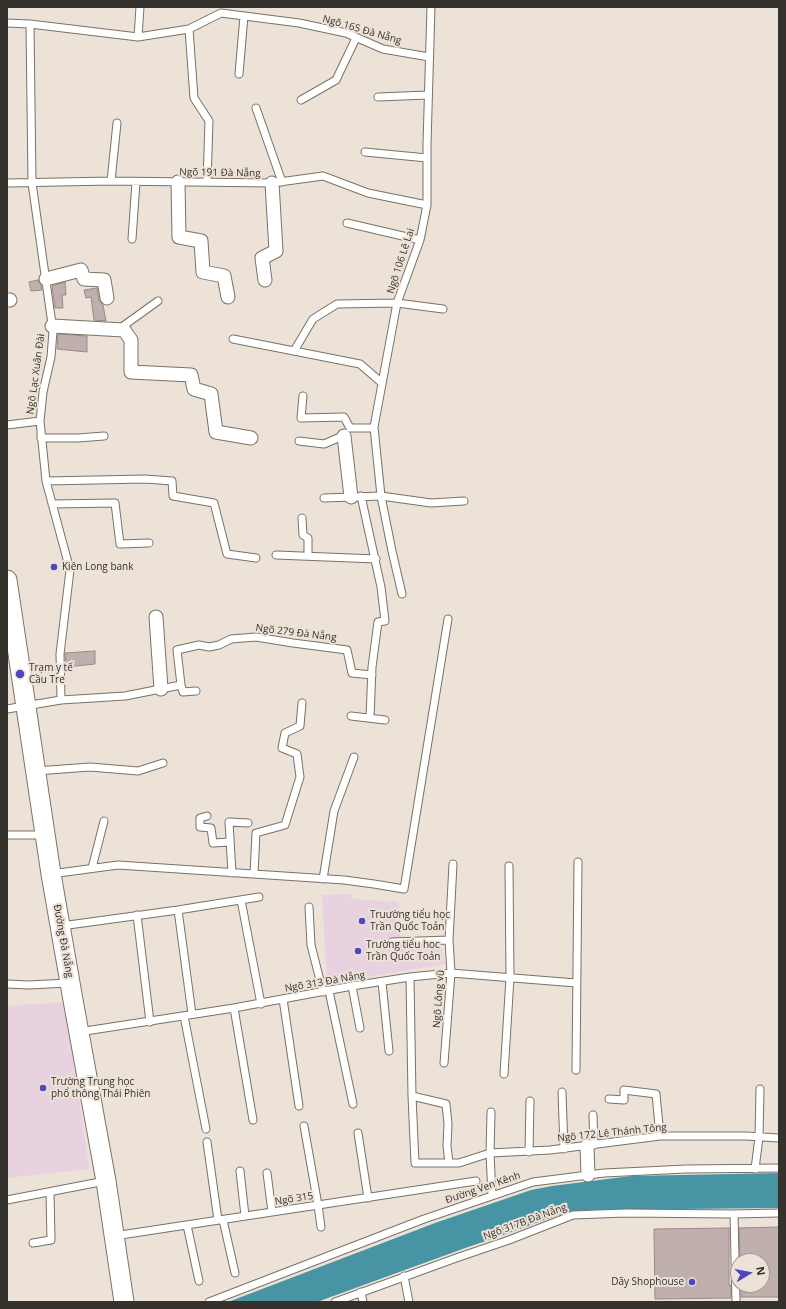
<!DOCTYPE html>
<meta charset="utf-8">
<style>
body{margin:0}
#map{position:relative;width:786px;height:1309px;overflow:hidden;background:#ece2d7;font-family:"Open Sans",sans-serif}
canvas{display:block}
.frame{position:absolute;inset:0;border:8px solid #35312c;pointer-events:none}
.north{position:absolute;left:730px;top:1253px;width:40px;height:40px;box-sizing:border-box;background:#ece2d7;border:1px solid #a39b93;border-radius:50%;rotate:80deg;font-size:11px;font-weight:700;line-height:16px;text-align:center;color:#35312c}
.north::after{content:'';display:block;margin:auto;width:14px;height:18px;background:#4f45bc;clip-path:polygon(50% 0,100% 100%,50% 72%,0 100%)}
</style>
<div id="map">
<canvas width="786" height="1309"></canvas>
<div class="frame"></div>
<div class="north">N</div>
</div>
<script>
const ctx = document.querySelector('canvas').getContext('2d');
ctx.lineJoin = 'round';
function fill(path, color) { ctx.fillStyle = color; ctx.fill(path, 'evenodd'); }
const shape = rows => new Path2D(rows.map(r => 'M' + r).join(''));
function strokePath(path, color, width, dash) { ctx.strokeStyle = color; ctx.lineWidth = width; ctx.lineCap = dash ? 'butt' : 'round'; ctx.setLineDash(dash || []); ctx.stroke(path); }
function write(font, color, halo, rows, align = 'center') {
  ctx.font = font + ' "Open Sans",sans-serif'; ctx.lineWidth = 4; ctx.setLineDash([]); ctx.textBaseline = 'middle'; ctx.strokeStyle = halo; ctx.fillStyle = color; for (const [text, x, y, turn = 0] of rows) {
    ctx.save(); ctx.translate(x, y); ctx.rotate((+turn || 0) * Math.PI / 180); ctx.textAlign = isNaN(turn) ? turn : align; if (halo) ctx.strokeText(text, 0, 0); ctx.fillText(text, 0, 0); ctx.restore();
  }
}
const education = shape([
 [351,894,351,899,398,902,402,940,439,939,445,964,327,984,322,895],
 [66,1002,89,1169,7,1178,7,1006]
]);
const water = shape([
 [779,1173,779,1208,585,1210,558,1215,492,1239,468,1247,317,1302,228,1302,435,1223,531,1190,552,1186,631,1176]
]);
const building = shape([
 [38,280,41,285,42,290,31,291,29,282,38,280],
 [65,282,66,295,62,295,63,308,55,308,52,286,65,282],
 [97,288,99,300,103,305,106,321,94,320,91,297,86,298,84,290,97,288],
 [58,334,87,336,87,352,57,349,58,334],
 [95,651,95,664,66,667,65,653,95,651],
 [779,1227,779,1297,741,1297,741,1285,762,1285,762,1260,740,1260,739,1228,779,1227],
 [729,1228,729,1285,731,1285,731,1298,655,1299,654,1229,729,1228]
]);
const service = shape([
 [7,23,30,24,138,37,189,29,221,13,299,23,346,33,383,49,429,57],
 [30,24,32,183,53,331,51,357,43,392,40,421,46,481,70,570,60,654,61,700],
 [189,29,194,98,209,121,207,182],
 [138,37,140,7],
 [239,74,244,16],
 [378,97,428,95],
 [301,100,336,80,356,38],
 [256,108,282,182],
 [365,152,427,158],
 [111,181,117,123],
 [7,183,111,181,272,183,323,176,368,193,427,205],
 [347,223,420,240],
 [132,239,136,182],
 [119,329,158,301],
 [233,339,360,364,382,383],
 [294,351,313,319,337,304,397,303,443,309],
 [303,396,301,418,344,417,350,428],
 [7,425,40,421],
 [350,428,374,428],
 [41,435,41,438,78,438,104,436],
 [299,441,324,444,345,435],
 [46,481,145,479,172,481,173,496,214,503,227,554,256,558],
 [361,496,381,587,385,621,378,622,372,667,370,718],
 [324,498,381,496,431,503,464,501],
 [52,504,115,503,120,544,149,543],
 [302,518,303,535,308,538,308,556],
 [276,555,376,559],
 [402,594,392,551,381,496,374,427,397,303,420,240,427,205,427,144,431,7],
 [181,685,183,692,196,691],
 [7,709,61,700,125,696,181,685,177,650,199,645,209,647,219,645,231,639,256,637,293,643,347,650,352,673,372,675],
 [351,716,385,720],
 [36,771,90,767,138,771,163,763],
 [207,816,200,818,200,827,211,828,213,843,230,842],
 [7,835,45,835],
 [92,868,104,821],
 [232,873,229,822,248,823],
 [51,874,118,865,344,880,374,884,404,889,448,619],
 [254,874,256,833,285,825,300,777,297,754,282,748,285,733,300,726,302,703],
 [323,879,334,811,354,757],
 [241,900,261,1004],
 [309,907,311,945,323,992],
 [178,910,192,1014],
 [137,915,150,1022],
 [61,926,178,910,259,897],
 [392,942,449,940],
 [410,977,412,1096,415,1163,459,1163,490,1153,550,1150,660,1136,746,1136,779,1138],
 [382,982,389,1051],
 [7,984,29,985,68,983],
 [352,986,360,1028],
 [329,991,353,1104],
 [283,999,299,1106],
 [234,1008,253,1120],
 [184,1016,206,1129],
 [79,1032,234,1008,352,986,410,977,451,973,576,983],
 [444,1063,451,973,449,940,453,864],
 [576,1070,578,862],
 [504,1074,510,978,509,866],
 [562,1092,564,1149],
 [412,1096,446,1104,448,1124,447,1146,449,1163],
 [609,1099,624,1100,624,1090,656,1094,660,1136],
 [491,1112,490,1153,492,1196],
 [593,1115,594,1145],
 [304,1126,318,1205,321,1227],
 [358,1133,368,1198],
 [207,1142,218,1220],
 [529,1152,530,1101],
 [755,1169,759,1137,760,1089],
 [240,1171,245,1216],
 [267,1173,272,1212],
 [7,1200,105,1181],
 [734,1214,736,1302],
 [223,1220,235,1273],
 [187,1225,199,1281],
 [114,1236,476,1181],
 [33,1243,51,1240,50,1192],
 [404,1276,409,1302],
 [361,1292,363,1302],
 [209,1302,424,1219,533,1182,604,1173,686,1169,779,1168],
 [335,1302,459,1257,509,1240,573,1215,625,1213,734,1214,779,1213]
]);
const minor = shape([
 [178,182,179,237,201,241,203,272,224,276,228,297],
 [46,279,81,270,84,279,104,280,107,298],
 [265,280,262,258,276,251,272,183],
 [7,300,10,300],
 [52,326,124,330,131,340,131,372,191,375,194,389,211,394,216,432,251,438],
 [344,436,351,497],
 [156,617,161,689],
 [587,1146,588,1175]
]);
const secondary = shape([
 [7,580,51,874,73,1000,106,1181,124,1302]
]);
const markers = [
 [54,567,4,"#4f45bc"],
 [20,674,5,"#4f45bc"],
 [362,921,4,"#4f45bc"],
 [358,951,4,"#4f45bc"],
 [43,1088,4,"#4f45bc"],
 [692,1282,4,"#4f45bc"]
];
const streetNames = [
 ["Ngõ 165 Đà Nẵng",362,30,16],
 ["Ngõ 191 Đà Nẵng",220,173,1],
 ["Ngõ 106 Lê Lai",401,261,-72],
 ["Ngõ Lạc Xuân Đài",36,374,-82],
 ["Ngõ 279 Đà Nẵng",296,633,7],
 ["Đường Đà Nẵng",63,941,80],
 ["Ngõ 313 Đà Nẵng",325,982,-10],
 ["Ngõ Lông vũ",439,999,-86],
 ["Ngõ 172 Lê Thánh Tông",612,1133,-6],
 ["Đường Ven Kênh",483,1188,-19],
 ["Ngõ 315",294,1199,-9],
 ["Ngõ 317B Đà Nẵng",525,1222,-20]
];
const poiNames = [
 ["Kiên Long bank",62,567],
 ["Trạm y tế",29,668],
 ["Cầu Tre",29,680],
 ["Truường tiểu học",370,915],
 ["Trần Quốc Toản",370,927],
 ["Trường tiểu học",366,945],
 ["Trần Quốc Toản",366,957],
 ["Trường Trung học",51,1082],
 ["phổ thông Thái Phiên",51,1094],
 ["Dãy Shophouse",684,1282,"right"]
];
fill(education, '#e8d2e0');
fill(water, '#4795a4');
fill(building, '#c0b0ad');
strokePath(building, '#998a87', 1);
strokePath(service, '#7a7167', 9);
strokePath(minor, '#7a7167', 15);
strokePath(secondary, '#7a7167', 21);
strokePath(service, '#fff', 7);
strokePath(minor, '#fff', 13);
strokePath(secondary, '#fff', 19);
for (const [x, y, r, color] of markers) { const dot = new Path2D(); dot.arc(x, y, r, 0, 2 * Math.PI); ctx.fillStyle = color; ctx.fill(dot); strokePath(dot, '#ece2d7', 1.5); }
write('10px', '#35312c', '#ece2d7', streetNames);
write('10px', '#35312c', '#ece2d7', poiNames, 'left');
</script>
